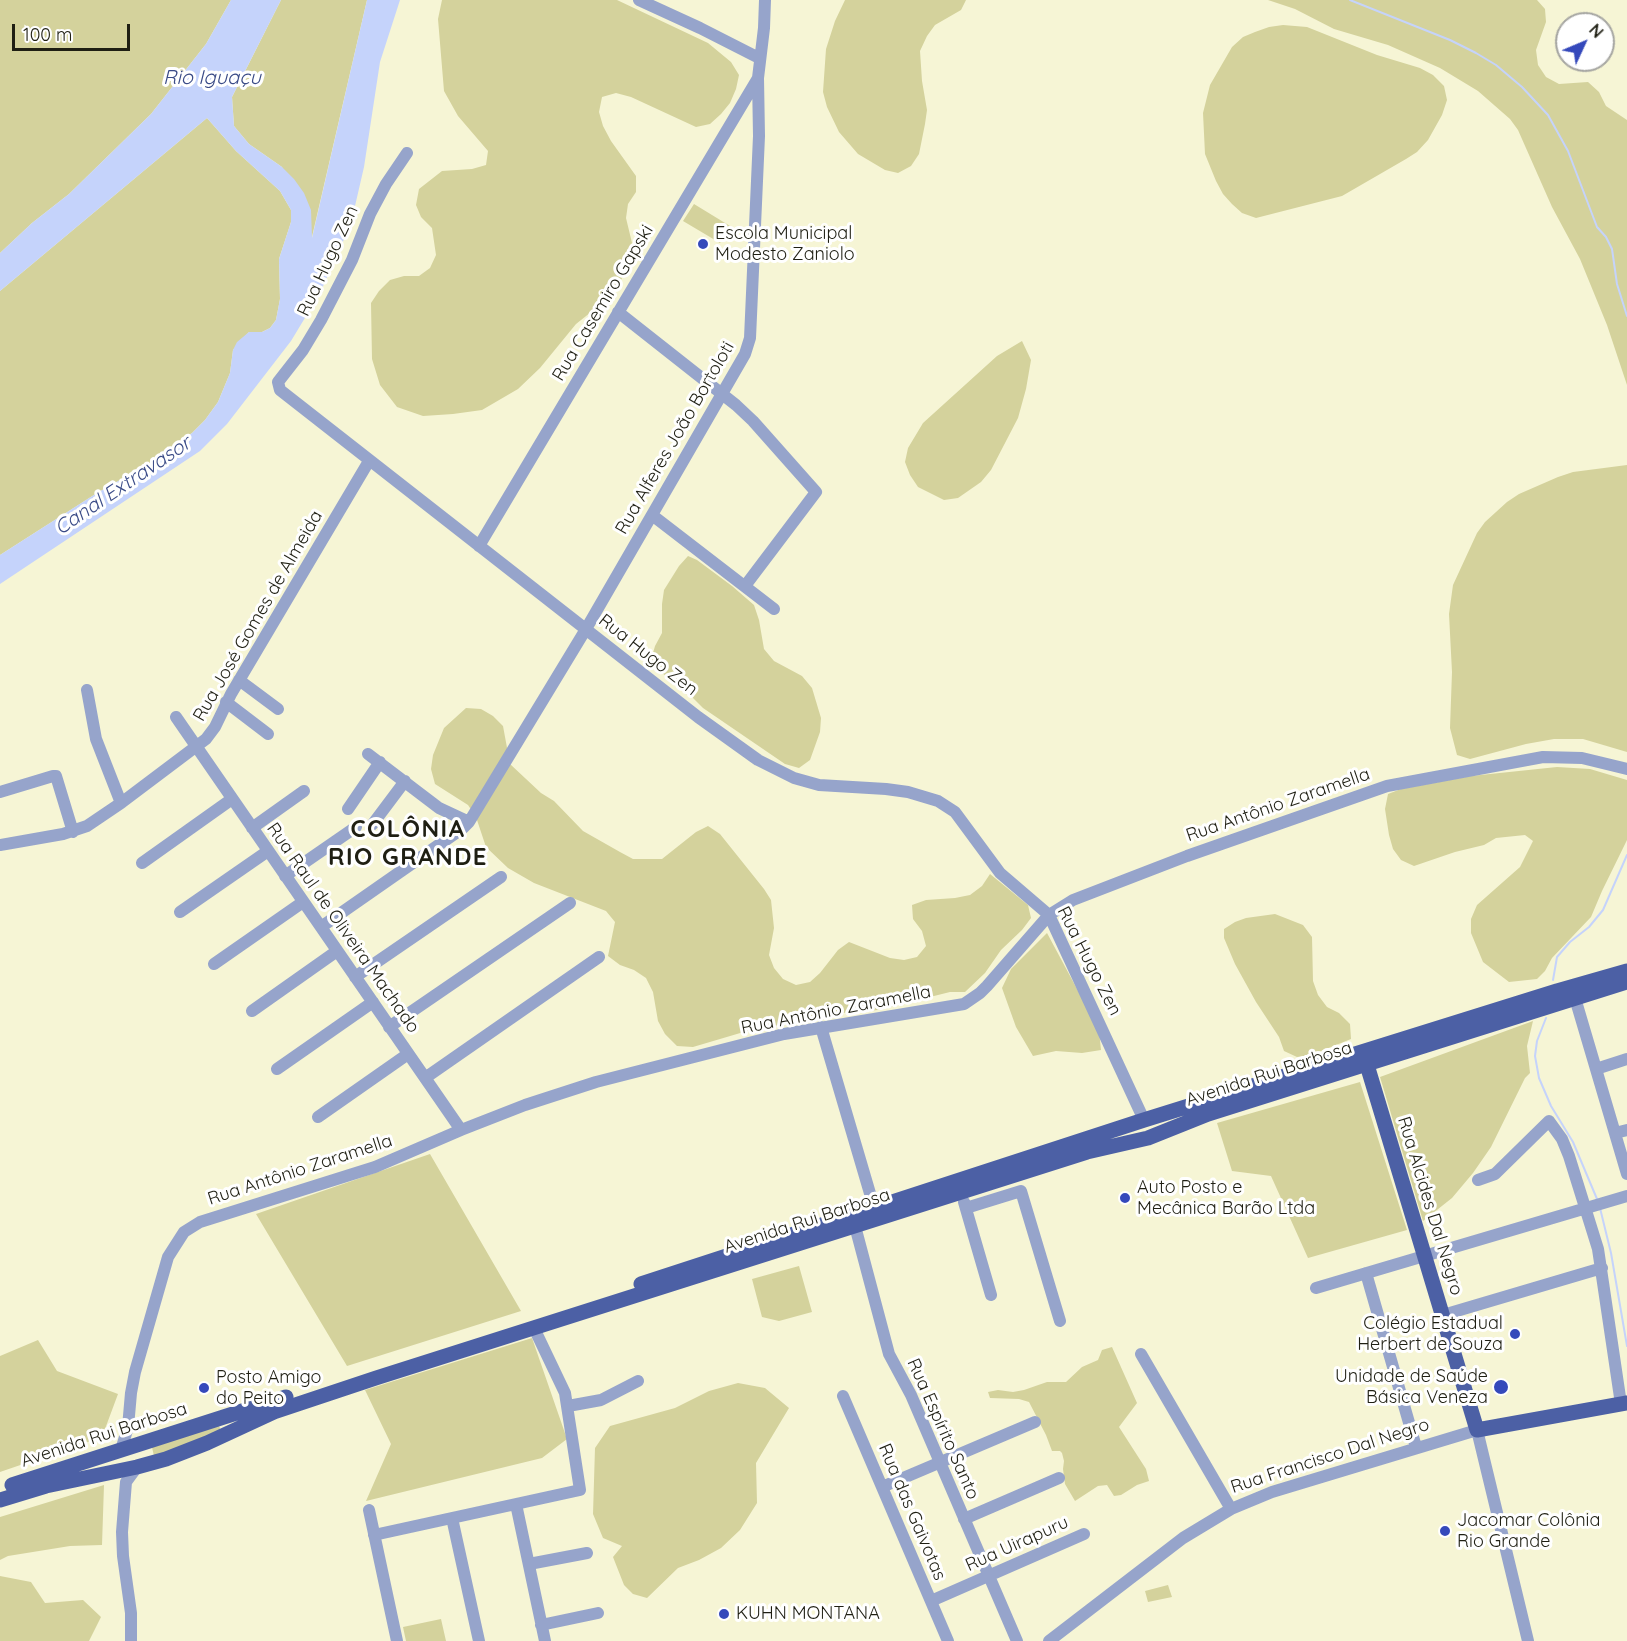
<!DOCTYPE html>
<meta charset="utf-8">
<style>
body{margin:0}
#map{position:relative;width:1627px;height:1641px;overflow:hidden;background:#f6f5d5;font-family:Quicksand,sans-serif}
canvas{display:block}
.north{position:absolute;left:1555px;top:12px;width:60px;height:60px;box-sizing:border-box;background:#fff;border:2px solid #a5a5a1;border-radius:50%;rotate:46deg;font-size:16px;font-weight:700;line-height:24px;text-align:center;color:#1f1f13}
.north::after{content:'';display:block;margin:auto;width:21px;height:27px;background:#3549bb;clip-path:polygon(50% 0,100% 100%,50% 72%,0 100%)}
.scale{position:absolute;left:12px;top:24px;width:118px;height:27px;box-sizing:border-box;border:3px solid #1f1f13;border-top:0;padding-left:8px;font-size:18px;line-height:21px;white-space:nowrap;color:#1f1f13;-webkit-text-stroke:4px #fff;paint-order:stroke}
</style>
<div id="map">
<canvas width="1627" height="1641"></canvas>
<div class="north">N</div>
<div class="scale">100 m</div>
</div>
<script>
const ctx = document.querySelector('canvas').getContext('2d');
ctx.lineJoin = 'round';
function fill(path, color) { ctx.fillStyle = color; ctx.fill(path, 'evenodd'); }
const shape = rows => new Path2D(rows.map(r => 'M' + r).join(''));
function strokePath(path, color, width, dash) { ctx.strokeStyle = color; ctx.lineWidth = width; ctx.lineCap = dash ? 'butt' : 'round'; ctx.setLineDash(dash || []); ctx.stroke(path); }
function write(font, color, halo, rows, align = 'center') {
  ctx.font = font + ' Quicksand,sans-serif'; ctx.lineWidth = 6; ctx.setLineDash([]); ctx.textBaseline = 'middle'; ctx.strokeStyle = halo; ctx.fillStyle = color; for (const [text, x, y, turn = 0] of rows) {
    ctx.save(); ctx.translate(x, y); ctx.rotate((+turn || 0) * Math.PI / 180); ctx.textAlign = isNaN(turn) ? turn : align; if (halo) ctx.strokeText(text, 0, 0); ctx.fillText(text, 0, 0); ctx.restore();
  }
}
const green = shape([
 [0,0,231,0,206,44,151,114,69,194,32,223,0,253],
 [281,0,367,0,311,241,282,167,249,144,234,126,232,97],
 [442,0,617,0,708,43,731,62,739,75,736,89,730,103,721,114,710,124,696,127,631,97,616,93,602,97,599,112,603,126,611,141,636,176,636,192,628,204,626,218,632,243,626,272,610,297,576,324,540,368,518,389,482,410,453,414,423,416,397,407,380,385,372,359,371,303,379,291,390,280,404,276,419,276,430,268,436,255,432,228,421,217,416,205,419,189,442,171,472,169,486,165,488,151,458,116,444,91,438,19],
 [845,0,966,0,961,10,935,25,927,36,920,51,922,81,927,110,925,124,919,154,911,166,898,173,885,170,858,154,839,132,827,107,823,92,826,49,835,21],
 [1268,0,1537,0,1545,9,1546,22,1536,50,1538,65,1546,77,1559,84,1588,82,1599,92,1606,106,1627,120,1627,385,1607,325,1580,259,1552,207,1518,130,1510,119,1478,91,1440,68,1388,45,1334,29,1295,9],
 [1283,25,1307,27,1377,55,1420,68,1433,75,1444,86,1447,100,1442,115,1428,140,1417,152,1406,159,1342,196,1256,218,1242,213,1232,204,1223,194,1216,181,1205,154,1203,113,1210,85,1232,47,1243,37,1255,32,1269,27],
 [207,118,236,151,280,191,291,210,291,222,279,259,280,299,276,320,270,328,262,332,249,332,233,350,230,373,218,402,205,420,192,433,150,463,97,493,0,555,0,291],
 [694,204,730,226,720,243,683,221],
 [1022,341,1031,360,1026,389,1018,418,991,470,981,482,958,498,944,500,918,487,910,475,905,462,908,448,923,423,997,356],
 [1627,465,1627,752,1583,739,1554,739,1526,744,1470,759,1457,755,1450,728,1452,672,1449,614,1453,585,1477,533,1485,522,1507,502,1519,494,1558,477,1573,472],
 [688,556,697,560,732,586,754,605,759,620,764,649,774,661,802,676,812,688,821,718,820,732,810,760,799,768,785,764,703,708,682,687,659,671,651,660,655,646,662,633,662,604,664,590,679,566],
 [466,708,481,709,493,716,503,726,510,764,541,793,554,801,583,831,620,852,633,859,662,859,696,832,708,826,720,834,764,889,771,900,774,928,769,955,774,968,783,979,796,985,810,982,820,973,838,950,849,942,890,958,904,960,917,957,926,946,922,931,913,919,912,905,926,900,955,898,970,895,982,886,990,874,1028,905,1031,918,1022,930,1001,950,985,973,965,992,950,992,878,1010,849,1012,747,1031,693,1047,677,1046,665,1034,658,1021,653,992,646,978,634,970,620,965,608,956,615,922,606,911,534,883,508,868,486,847,476,817,468,805,435,784,431,769,433,755,444,728],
 [1557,767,1590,769,1627,780,1627,840,1602,891,1591,917,1552,958,1545,971,1537,979,1509,982,1483,962,1471,933,1471,919,1477,905,1520,867,1533,841,1525,835,1496,838,1484,845,1455,852,1414,866,1401,860,1393,849,1389,835,1385,809,1388,794,1401,789,1471,776],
 [1275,914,1303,925,1312,937,1313,981,1318,995,1327,1007,1339,1013,1350,1024,1351,1039,1311,1055,1297,1057,1284,1051,1279,1037,1256,1002,1235,964,1224,938,1224,929,1235,922,1246,918],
 [1047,933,1099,1030,1101,1050,1082,1053,1056,1051,1033,1056,1016,1027,1002,988,1011,969],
 [1533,1021,1527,1046,1530,1073,1525,1078,1491,1147,1473,1173,1452,1198,1423,1221,1380,1077],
 [1360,1082,1407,1230,1308,1258,1271,1176,1232,1171,1217,1123],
 [430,1154,521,1311,347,1366,256,1214],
 [799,1266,812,1312,779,1321,762,1317,752,1279],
 [532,1338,567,1439,542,1458,366,1501,391,1444,365,1390],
 [38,1340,57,1371,118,1394,102,1437,0,1472,0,1356],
 [1112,1347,1137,1403,1119,1427,1146,1469,1149,1481,1137,1485,1121,1495,1114,1496,1107,1485,1098,1486,1075,1501,1065,1484,1063,1469,1064,1461,1062,1453,1060,1451,1052,1451,1046,1435,1029,1402,1019,1399,990,1398,988,1392,998,1390,1013,1392,1024,1390,1047,1382,1066,1382,1082,1367,1098,1360,1102,1350],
 [738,1383,765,1388,789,1408,756,1463,757,1503,740,1530,721,1548,699,1560,678,1568,647,1598,633,1594,624,1585,613,1557,622,1546,603,1538,593,1514,595,1448,610,1426,675,1408,709,1391],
 [218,1423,222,1434,154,1456,151,1443],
 [104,1485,102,1545,70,1546,8,1556,0,1560,0,1517],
 [0,1576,31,1582,45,1603,83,1600,101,1617,89,1641,0,1641],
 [1168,1585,1172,1597,1148,1602,1145,1591],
 [441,1619,446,1641,406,1641,403,1627]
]);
const water = shape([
 [231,0,281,0,232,97,234,126,249,144,282,167,294,179,304,193,311,210,312,238,367,0,400,0,380,62,364,167,355,206,345,237,320,293,291,341,227,424,200,451,0,584,0,555,97,493,150,463,192,433,205,420,218,402,230,373,233,350,237,342,249,332,262,332,270,328,276,320,280,299,279,259,291,222,291,210,280,191,236,151,207,118,0,291,0,253,32,223,69,194,151,114,206,44]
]);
const stream = shape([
 [1350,0,1450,40,1476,53,1496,65,1522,87,1548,115,1568,151,1597,227,1606,237,1612,249,1617,284,1627,316],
 [1553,980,1557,957,1570,942,1589,927,1603,910,1627,855],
 [1546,1018,1537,1041,1535,1056,1539,1078,1551,1106,1573,1142,1597,1199],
 [1600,1208,1611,1253,1627,1346]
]);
const minor = shape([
 [639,0,700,28,759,58],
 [407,153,386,184,370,214,352,260,321,320,303,350,278,382,280,390,698,717,758,760,794,778,819,785,886,789,908,792,938,801,955,812,1000,873,1049,915,1144,1120],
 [618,312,736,405,753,421,816,492,745,586],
 [652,515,774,609],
 [479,546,758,78],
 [239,680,278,709],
 [87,690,96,739,121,803],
 [226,702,268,734],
 [176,717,461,1130],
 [368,754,439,808,469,822],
 [0,792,53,776,56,776,73,832],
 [348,809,380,762],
 [372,825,405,781],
 [252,828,304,791],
 [0,845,63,834,87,826,121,803,206,739,215,727,231,694,369,461],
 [142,863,232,799],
 [285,876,356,827],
 [180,912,268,851],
 [321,927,463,828,469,822,586,629,745,354,750,338,759,136,758,78,764,28,765,0],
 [214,964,303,902],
 [355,977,501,877],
 [1575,998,1627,1174],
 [252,1011,337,951],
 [389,1027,570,903],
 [821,1027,874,1207],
 [277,1069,373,1002],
 [1596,1069,1627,1059],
 [425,1078,599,957],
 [318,1117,408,1054],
 [1615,1133,1627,1130],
 [1478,1180,1495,1174,1549,1121,1562,1139,1569,1156,1598,1249,1621,1404],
 [964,1202,991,1295],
 [966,1208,1021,1191,1060,1321],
 [855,1226,889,1354,911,1395,1017,1641],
 [1366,1273,1416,1447],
 [1316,1288,1627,1196],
 [1443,1315,1602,1268],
 [1141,1354,1231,1509],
 [843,1396,948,1641],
 [568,1406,601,1400,638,1381],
 [121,1450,128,1427,131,1393,135,1372,168,1257,184,1232,200,1222,375,1167,461,1130,525,1105,596,1082,784,1034,964,1004,980,993,987,986,1049,915,1073,900,1187,856,1387,786,1543,757,1582,758,1627,769],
 [882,1487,1035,1422],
 [516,1504,545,1641],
 [369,1510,397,1641],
 [452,1518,479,1641],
 [964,1519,1059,1478],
 [374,1535,580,1490,565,1393,534,1328],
 [529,1564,587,1553],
 [931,1601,1084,1534],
 [541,1625,598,1613],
 [131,1641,131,1613,123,1556,122,1532,126,1482,137,1467],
 [1049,1641,1183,1538,1231,1509,1272,1492,1477,1430,1528,1641]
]);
const major = shape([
 [1364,1055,1477,1430,1627,1403],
 [641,1284,1144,1120,1557,991,1627,971],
 [12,1485,286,1397],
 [0,1500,46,1486,137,1467,166,1459,207,1443,274,1412,376,1378,1087,1152,1148,1138,1208,1114,1627,982]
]);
const markers = [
 [703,244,6,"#3549bb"],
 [1125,1198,6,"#3549bb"],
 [1515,1334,6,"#3549bb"],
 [1501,1387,8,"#3549bb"],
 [204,1388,6,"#3549bb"],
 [1445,1531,6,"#3549bb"],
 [724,1614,6,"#3549bb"]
];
const poiNames = [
 ["Escola Municipal",715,234],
 ["Modesto Zaniolo",715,255],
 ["Auto Posto e",1137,1188],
 ["Mecânica Barão Ltda",1137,1209],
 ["Colégio Estadual",1503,1324,"right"],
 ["Herbert de Souza",1503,1345,"right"],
 ["Unidade de Saúde",1488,1377,"right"],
 ["Básica Veneza",1488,1398,"right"],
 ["Posto Amigo",216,1378],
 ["do Peito",216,1399],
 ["Jacomar Colônia",1457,1521],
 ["Rio Grande",1457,1542],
 ["KUHN MONTANA",736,1614]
];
const streetNames = [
 ["Rua Hugo Zen",328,261,-65],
 ["Rua Casemiro Gapski",603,303,-59],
 ["Rua Alferes João Bortoloti",675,438,-60],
 ["Rua José Gomes de Almeida",258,616,-60],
 ["Rua Hugo Zen",648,655,38],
 ["Rua Antônio Zaramella",1278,805,-19],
 ["Rua Raul de Oliveira Machado",343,928,55],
 ["Rua Hugo Zen",1089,961,63],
 ["Rua Antônio Zaramella",836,1010,-11],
 ["Avenida Rui Barbosa",1269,1074,-18],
 ["Rua Antônio Zaramella",300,1170,-18],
 ["Rua Alcides Dal Negro",1430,1206,73],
 ["Avenida Rui Barbosa",807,1221,-18],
 ["Rua Espírito Santo",943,1429,66],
 ["Avenida Rui Barbosa",104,1435,-18],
 ["Rua Francisco Dal Negro",1330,1456,-18],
 ["Rua das Gaivotas",912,1512,67],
 ["Rua Uirapuru",1017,1544,-24]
];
const waterNames = [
 ["Rio Iguaçu",212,78],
 ["Canal Extravasor",123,486,-34]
];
const districtNames = [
 ["COLÔNIA",408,830],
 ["RIO GRANDE",408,858]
];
fill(green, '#d4d29c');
fill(water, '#c5d3fb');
strokePath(stream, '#c5d3fb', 2);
strokePath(minor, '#96a4cb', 12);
strokePath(major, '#4c60a5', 15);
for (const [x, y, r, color] of markers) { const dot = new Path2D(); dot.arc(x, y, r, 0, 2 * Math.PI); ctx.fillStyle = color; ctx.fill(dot); strokePath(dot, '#fff', 2); }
write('18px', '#1f1f13', '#fff', poiNames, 'left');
write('18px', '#1f1f13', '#fff', streetNames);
write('italic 20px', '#3a4b87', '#fff', waterNames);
ctx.letterSpacing = '1.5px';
write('bold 24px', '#1f1f13', '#fff', districtNames);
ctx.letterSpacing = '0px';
</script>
